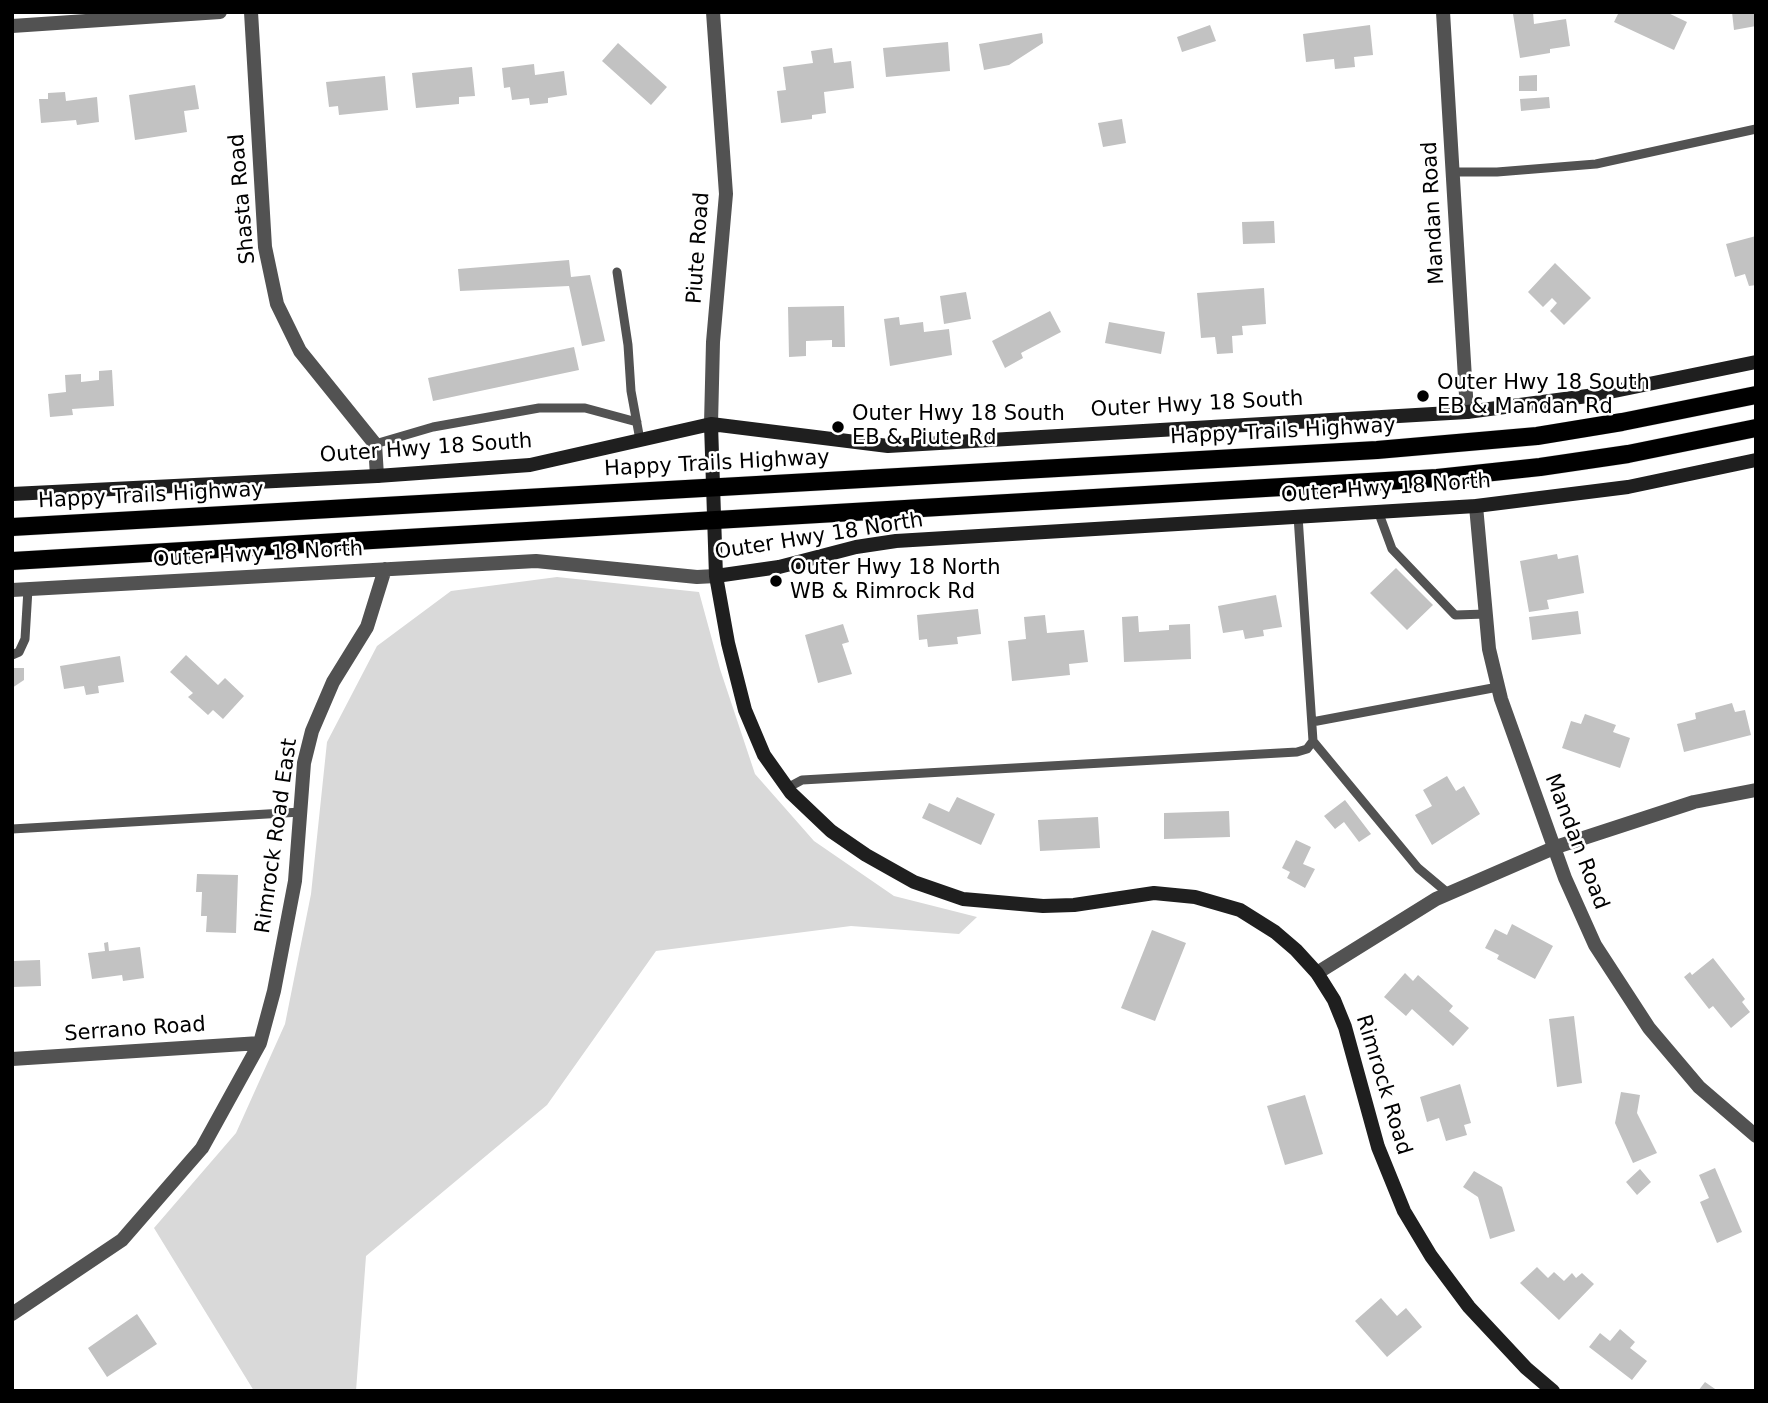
<!DOCTYPE html>
<style>
body{margin:0}
#map{position:relative;width:1768px;height:1403px;overflow:hidden;background:#fff;font-family:"DejaVu Sans",sans-serif}
canvas{display:block}
.frame{position:absolute;inset:0;border:14px solid #000;pointer-events:none}
</style>
<div id="map">
<canvas width="1768" height="1403"></canvas>
<div class="frame"></div>
</div>
<script>
const ctx = document.querySelector('canvas').getContext('2d');
ctx.lineJoin = 'round';
function fill(path, color) { ctx.fillStyle = color; ctx.fill(path, 'evenodd'); }
const shape = rows => new Path2D(rows.map(r => 'M' + r).join(''));
function strokePath(path, color, width, dash) { ctx.strokeStyle = color; ctx.lineWidth = width; ctx.lineCap = dash ? 'butt' : 'round'; ctx.setLineDash(dash || []); ctx.stroke(path); }
function write(font, color, halo, rows, align = 'center') {
  ctx.font = font + ' "DejaVu Sans",sans-serif'; ctx.lineWidth = 5; ctx.setLineDash([]); ctx.textBaseline = 'middle'; ctx.strokeStyle = halo; ctx.fillStyle = color; for (const [text, x, y, turn = 0] of rows) {
    ctx.save(); ctx.translate(x, y); ctx.rotate((+turn || 0) * Math.PI / 180); ctx.textAlign = isNaN(turn) ? turn : align; if (halo) ctx.strokeText(text, 0, 0); ctx.fillText(text, 0, 0); ctx.restore();
  }
}
const green = shape([
 [557,577,699,592,720,669,755,774,814,841,894,896,977,917,959,934,851,926,656,951,547,1105,366,1256,356,1391,254,1391,154,1228,236,1133,285,1024,311,894,327,742,377,646,451,591]
]);
const building = shape([
 [1533,12,1534,24,1566,19,1570,46,1550,49,1550,53,1520,58,1513,14],
 [1619,12,1666,12,1687,22,1674,50,1614,22],
 [1732,12,1756,12,1756,26,1734,30],
 [1210,25,1216,41,1182,52,1177,37],
 [1370,25,1373,55,1354,57,1355,67,1335,69,1334,59,1306,62,1303,34],
 [1042,33,1043,43,1009,65,984,70,979,44],
 [948,42,950,71,886,77,883,48],
 [618,43,667,87,651,105,602,61],
 [832,48,834,63,851,61,854,88,824,92,826,113,812,115,812,119,781,123,777,91,786,90,783,67,813,63,811,51],
 [534,64,535,75,564,71,567,95,548,98,548,103,530,105,529,98,512,100,510,87,504,88,502,68],
 [472,67,475,96,459,97,459,104,416,108,412,73],
 [1537,75,1537,91,1519,91,1519,76],
 [385,76,388,110,339,115,338,106,329,107,326,82],
 [195,85,199,109,184,111,187,132,135,140,129,95],
 [65,92,66,101,97,97,99,122,77,125,76,120,41,123,39,99,48,99,48,93],
 [1549,97,1550,108,1521,111,1520,99],
 [1122,119,1126,143,1103,147,1098,123],
 [1274,221,1275,243,1243,244,1242,222],
 [1756,236,1756,285,1749,286,1745,274,1735,277,1726,244],
 [569,260,571,277,590,275,605,341,582,346,569,286,460,291,458,269],
 [1555,263,1591,298,1564,325,1550,311,1557,303,1552,298,1543,307,1528,292],
 [1264,288,1266,324,1242,326,1243,335,1232,336,1233,353,1217,354,1215,337,1201,338,1197,293],
 [966,292,971,319,944,324,940,296],
 [844,306,845,347,832,347,832,340,806,341,806,356,789,357,788,307],
 [1050,311,1061,332,1021,353,1023,358,1005,368,992,341],
 [899,317,900,325,923,322,924,332,949,329,952,355,890,366,884,319],
 [1109,322,1165,332,1161,354,1105,343],
 [574,347,579,370,433,401,428,378],
 [112,370,114,406,72,409,73,415,50,417,48,394,66,392,65,375,81,374,81,382,99,380,99,371],
 [1557,554,1558,559,1578,555,1584,593,1547,600,1549,609,1529,612,1520,561],
 [1396,568,1433,605,1407,630,1370,593],
 [1276,595,1282,627,1263,630,1264,636,1245,639,1243,630,1223,633,1218,606],
 [978,609,981,634,957,637,958,644,928,647,927,639,919,640,917,615],
 [1578,611,1581,634,1532,640,1529,617],
 [1045,615,1047,633,1084,630,1088,662,1069,664,1070,675,1012,681,1008,641,1026,639,1024,617],
 [1138,616,1139,632,1169,630,1169,625,1190,624,1191,659,1124,662,1122,617],
 [843,624,849,642,842,644,852,674,818,683,805,635],
 [186,655,218,685,225,678,244,696,223,719,213,710,208,715,188,697,193,693,170,672],
 [120,656,124,682,98,686,99,693,86,695,84,686,64,689,60,666],
 [12,668,24,668,24,680,12,688],
 [1732,703,1735,712,1745,710,1751,735,1684,752,1677,724,1696,719,1695,713],
 [1585,714,1616,725,1613,732,1630,738,1620,768,1562,748,1571,721,1581,724],
 [1447,776,1456,791,1464,786,1480,814,1432,845,1415,815,1432,806,1423,790],
 [957,797,995,814,981,845,922,818,929,803,949,812],
 [1345,800,1371,834,1359,842,1344,822,1335,829,1324,816],
 [1229,811,1230,837,1164,839,1164,813],
 [1098,817,1100,848,1040,851,1038,820],
 [1296,840,1311,847,1303,864,1315,869,1305,888,1287,878,1290,872,1282,868],
 [197,874,238,875,236,933,206,932,207,916,201,916,202,892,196,892],
 [1512,924,1553,946,1535,979,1497,959,1499,955,1485,948,1495,929,1507,935],
 [1152,930,1186,943,1155,1021,1121,1008],
 [108,942,109,951,140,947,144,978,123,981,122,975,92,979,88,953,105,951,104,943],
 [1713,958,1745,999,1742,1002,1750,1012,1731,1028,1713,1006,1709,1009,1684,977,1690,972,1692,975],
 [40,960,41,986,12,987,12,961],
 [1405,973,1413,981,1418,975,1453,1006,1449,1011,1469,1028,1453,1046,1412,1009,1406,1016,1384,997],
 [1574,1016,1582,1083,1557,1087,1549,1019],
 [1460,1084,1471,1123,1464,1125,1467,1135,1446,1141,1439,1118,1427,1122,1420,1097],
 [1621,1092,1640,1095,1637,1113,1657,1153,1633,1163,1615,1123],
 [1305,1095,1323,1154,1285,1165,1267,1106],
 [1715,1168,1742,1232,1717,1243,1700,1202,1709,1198,1699,1175],
 [1640,1169,1651,1182,1637,1195,1626,1182],
 [1474,1171,1502,1187,1515,1231,1490,1239,1478,1197,1463,1187],
 [1537,1267,1548,1278,1554,1272,1564,1281,1572,1273,1576,1278,1582,1273,1594,1284,1559,1320,1520,1283],
 [1381,1298,1397,1316,1406,1308,1422,1327,1387,1357,1355,1321],
 [137,1314,157,1344,107,1377,88,1348],
 [1620,1329,1635,1342,1630,1348,1647,1361,1632,1380,1589,1347,1600,1333,1610,1341],
 [1705,1382,1718,1391,1698,1391]
]);
const lane = shape([
 [1453,172,1497,172,1596,164,1756,129],
 [617,272,628,345,631,391,640,440],
 [375,444,433,427,539,408,585,408,637,422],
 [1378,511,1392,549,1455,615,1486,614],
 [12,655,19,652,25,639,28,589],
 [1312,722,1498,687],
 [1313,741,1418,868,1449,894],
 [787,788,802,780,1297,752,1307,749,1313,741,1298,516],
 [12,829,301,812]
]);
const street = shape([
 [251,12,265,247,277,304,300,351,375,444,377,476],
 [1443,12,1467,412],
 [12,26,220,12],
 [711,424,713,342,726,194,713,12],
 [1476,506,1489,649,1501,699,1565,878,1595,945,1649,1028,1699,1087,1756,1136],
 [12,590,536,561,697,577,716,576],
 [1317,973,1436,899,1556,847,1694,802,1756,790],
 [12,1059,260,1043],
 [12,1314,122,1240,202,1148,260,1043,274,991,295,881,304,763,312,731,333,682,367,627,385,569]
]);
const secondary = shape([
 [711,424,716,576,728,643,745,710,764,755,791,793,831,831,866,855,914,882,963,899,1043,906,1074,905,1154,893,1195,897,1240,910,1275,932,1296,950,1317,973,1334,1000,1345,1027,1378,1147,1404,1211,1431,1256,1469,1307,1526,1368,1553,1391],
 [12,494,377,476,530,465,711,424,888,446,1467,412,1595,395,1756,362],
 [716,576,779,567,856,547,896,541,1476,506,1628,487,1756,460]
]);
const primary = shape([
 [12,527,1377,450,1537,436,1622,422,1756,395],
 [12,561,1437,478,1540,467,1628,454,1756,428]
]);
const markers = [
 [1423,396,7,"#000"],
 [838,427,7,"#000"],
 [776,581,7,"#000"]
];
const streetNames = [
 ["Shasta Road",243,199,-95],
 ["Mandan Road",1434,213,-93],
 ["Piute Road",699,248,-86],
 ["Outer Hwy 18 South",1197,405,-3],
 ["Happy Trails Highway",1283,432,-3],
 ["Outer Hwy 18 South",426,449,-4],
 ["Happy Trails Highway",717,464,-3],
 ["Outer Hwy 18 North",1386,489,-4],
 ["Happy Trails Highway",151,496,-3],
 ["Outer Hwy 18 North",819,537,-9],
 ["Outer Hwy 18 North",258,555,-3],
 ["Rimrock Road East",277,836,-82],
 ["Mandan Road",1576,842,69],
 ["Serrano Road",135,1030,-4],
 ["Rimrock Road",1383,1085,73]
];
const poiNames = [
 ["Outer Hwy 18 South",1437,384],
 ["EB & Mandan Rd",1437,408],
 ["Outer Hwy 18 South",852,415],
 ["EB & Piute Rd",852,439],
 ["Outer Hwy 18 North",790,569],
 ["WB & Rimrock Rd",790,593]
];
fill(green, '#d9d9d9');
fill(building, '#c2c2c2');
strokePath(primary, '#dbdbdb', 19);
strokePath(lane, '#525252', 9);
strokePath(street, '#525252', 14);
strokePath(secondary, '#1f1f1f', 14);
strokePath(primary, '#000', 18);
for (const [x, y, r, color] of markers) { const dot = new Path2D(); dot.arc(x, y, r, 0, 2 * Math.PI); ctx.fillStyle = color; ctx.fill(dot); strokePath(dot, '#fff', 2.5); }
write('21px', '#000', '#fff', streetNames);
write('21px', '#000', '#fff', poiNames, 'left');
</script>
